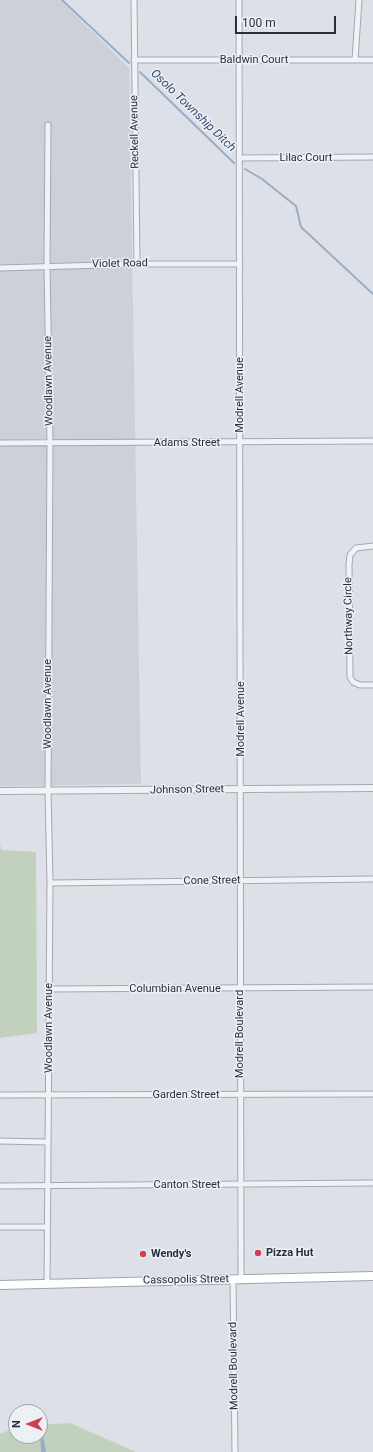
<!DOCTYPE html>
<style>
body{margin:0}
#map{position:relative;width:373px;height:1452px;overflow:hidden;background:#dde1e7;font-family:Roboto,sans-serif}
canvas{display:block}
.north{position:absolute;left:8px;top:1404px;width:40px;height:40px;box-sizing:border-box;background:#edf0f5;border:1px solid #9ea2ab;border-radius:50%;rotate:270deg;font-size:11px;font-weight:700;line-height:16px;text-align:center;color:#272e3d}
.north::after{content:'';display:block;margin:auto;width:14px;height:18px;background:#cc4252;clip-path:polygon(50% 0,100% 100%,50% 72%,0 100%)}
.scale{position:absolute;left:235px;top:16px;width:101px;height:18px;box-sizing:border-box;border:2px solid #272e3d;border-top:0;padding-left:5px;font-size:12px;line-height:14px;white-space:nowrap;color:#272e3d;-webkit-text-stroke:3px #edf0f5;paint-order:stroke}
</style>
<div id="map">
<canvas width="373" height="1452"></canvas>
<div class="north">N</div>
<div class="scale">100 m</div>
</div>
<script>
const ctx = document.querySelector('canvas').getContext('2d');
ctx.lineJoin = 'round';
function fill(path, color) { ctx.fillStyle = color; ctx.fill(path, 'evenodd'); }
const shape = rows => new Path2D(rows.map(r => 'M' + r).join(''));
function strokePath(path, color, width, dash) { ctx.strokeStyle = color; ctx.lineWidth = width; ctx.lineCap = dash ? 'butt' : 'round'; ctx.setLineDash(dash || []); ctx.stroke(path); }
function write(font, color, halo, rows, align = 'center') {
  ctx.font = font + ' Roboto,sans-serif'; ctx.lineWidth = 3; ctx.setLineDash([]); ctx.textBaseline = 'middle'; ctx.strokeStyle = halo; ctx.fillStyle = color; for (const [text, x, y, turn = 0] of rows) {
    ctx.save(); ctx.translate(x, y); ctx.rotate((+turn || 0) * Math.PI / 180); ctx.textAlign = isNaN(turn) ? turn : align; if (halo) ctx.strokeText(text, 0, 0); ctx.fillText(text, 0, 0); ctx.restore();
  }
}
const built = shape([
 [0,0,60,0,129,68,141,784,0,786]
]);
const green = shape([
 [0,842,1,850,36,852,37,1033,0,1038],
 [70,1423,136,1452,0,1452,0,1434,16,1427,16,1436,40,1436,40,1425]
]);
const water = shape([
 [40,1434,43,1434,46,1452,41,1452]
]);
const stream = shape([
 [62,0,129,63],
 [140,72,234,163],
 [245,169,262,179,296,206,301,227,373,294]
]);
const minor = shape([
 [134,0,137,264],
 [239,0,241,1279],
 [134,60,373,60],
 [355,60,359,0],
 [240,158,373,157],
 [0,268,137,264,240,264],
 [0,443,373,441],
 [373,546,356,548,350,555,349,565,350,677,353,682,360,685,373,685],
 [50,883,373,879],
 [49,989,373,987],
 [0,1095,373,1094],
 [0,1141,48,1142],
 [0,1186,373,1183],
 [0,1227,47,1227],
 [233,1279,235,1452],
 [47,1284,50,883,48,791,50,443,47,265,48,125]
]);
const tertiary = shape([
 [0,791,373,788]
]);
const primary = shape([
 [0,1285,373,1276]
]);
const markers = [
 [258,1253,4,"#cc4252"],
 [143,1254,4,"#cc4252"]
];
const streetNames = [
 ["Baldwin Court",254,60],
 ["Reckell Avenue",135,132,-91],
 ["Lilac Court",306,158],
 ["Violet Road",120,264,-1],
 ["Woodlawn Avenue",49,381,-91],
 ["Modrell Avenue",240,395,-90],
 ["Adams Street",187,443],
 ["Northway Circle",349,616,-91],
 ["Woodlawn Avenue",48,704,-90],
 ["Modrell Avenue",241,719,-90],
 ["Johnson Street",187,790,-1],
 ["Cone Street",212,881,-1],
 ["Columbian Avenue",175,989],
 ["Woodlawn Avenue",49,1028,-90],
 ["Modrell Boulevard",240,1034,-90],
 ["Garden Street",186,1095],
 ["Canton Street",187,1185],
 ["Cassopolis Street",186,1280,-1],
 ["Modrell Boulevard",234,1366,-91]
];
const poiNames = [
 ["Pizza Hut",266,1253],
 ["Wendy's",151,1254]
];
const waterNames = [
 ["Osolo Township Ditch",193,111,44]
];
fill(built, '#cbd0d9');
fill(green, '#c2d1be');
fill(water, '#98adc7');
strokePath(stream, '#98adc7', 2);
strokePath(minor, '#a3a8b1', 7);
strokePath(tertiary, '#a3a8b1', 8);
strokePath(primary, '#9da5b2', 10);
strokePath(minor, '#f0f2f5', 5);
strokePath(tertiary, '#f0f2f5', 6);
strokePath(primary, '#fff', 8);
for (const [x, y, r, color] of markers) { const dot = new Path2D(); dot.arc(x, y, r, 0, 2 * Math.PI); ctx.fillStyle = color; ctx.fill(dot); strokePath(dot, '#edf0f5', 1.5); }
write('11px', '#272e3d', '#edf0f5', streetNames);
write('bold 11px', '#272e3d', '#edf0f5', poiNames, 'left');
write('italic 12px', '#324b71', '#edf0f5', waterNames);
</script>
